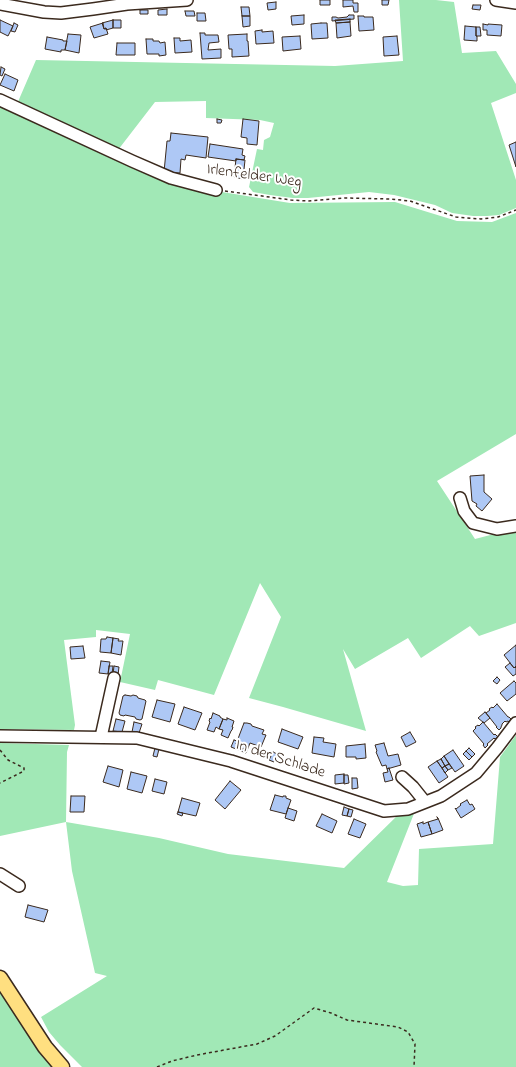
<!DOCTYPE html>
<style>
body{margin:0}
canvas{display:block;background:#fff}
</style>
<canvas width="516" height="1067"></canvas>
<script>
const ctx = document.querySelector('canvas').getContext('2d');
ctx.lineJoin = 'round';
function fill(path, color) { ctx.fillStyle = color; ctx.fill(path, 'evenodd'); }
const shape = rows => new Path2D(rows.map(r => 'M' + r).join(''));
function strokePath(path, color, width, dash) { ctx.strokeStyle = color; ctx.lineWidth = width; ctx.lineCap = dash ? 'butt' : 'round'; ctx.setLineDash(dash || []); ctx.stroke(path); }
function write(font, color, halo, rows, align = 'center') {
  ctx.font = font + ' "Indie Flower",sans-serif'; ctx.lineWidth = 4; ctx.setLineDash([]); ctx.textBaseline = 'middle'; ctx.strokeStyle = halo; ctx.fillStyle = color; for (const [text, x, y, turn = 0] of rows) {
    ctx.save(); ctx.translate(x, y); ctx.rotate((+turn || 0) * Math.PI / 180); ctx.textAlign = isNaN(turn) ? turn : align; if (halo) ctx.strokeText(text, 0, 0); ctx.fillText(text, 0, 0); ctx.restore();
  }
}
const green = shape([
 [399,0,436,0,454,2,462,53,496,51,516,84,516,93,491,103,516,180,516,208,499,215,487,216,473,216,452,213,435,205,394,195,369,192,308,198,293,198,270,195,253,192,249,187,257,149,263,150,264,140,270,137,274,123,260,120,206,118,206,101,155,102,118,150,17,104,36,60,335,66,403,61],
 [0,104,197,188,290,203,395,202,457,221,492,222,516,213,516,434,437,481,475,539,498,533,516,522,516,623,479,636,470,626,421,658,408,638,355,669,343,649,366,731,283,707,249,698,281,617,260,583,214,695,158,680,155,690,120,682,130,634,96,630,96,637,64,640,75,725,74,730,0,729],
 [516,735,516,1067,82,1067,60,1045,49,1032,41,1017,107,976,95,973,72,871,66,822,0,836,0,743,69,745,67,752,66,822,159,838,228,854,344,868,400,813,415,811,387,882,403,886,418,885,419,849,493,844,500,757],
 [0,988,55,1067,0,1067]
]);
const building = shape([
 [320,0,330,0,330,5,320,5,320,0],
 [343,0,353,0,353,3,358,3,358,12,354,12,353,6,343,7,343,0],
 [382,0,389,0,388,5,382,5,382,0],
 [276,2,276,9,268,10,267,3,276,2],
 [473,5,481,5,480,10,472,9,473,5],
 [241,7,249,7,250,16,242,16,241,7],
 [167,9,167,15,158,15,158,10,167,9],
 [140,10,148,10,148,14,140,14,140,10],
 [185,11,194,11,195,16,186,16,185,11],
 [197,13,205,13,206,21,197,21,197,13],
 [304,15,304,24,292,25,291,16,304,15],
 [349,15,354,15,354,19,332,21,332,17,336,17,338,18,347,17,349,15],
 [242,16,250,16,250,26,243,27,242,16],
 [358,16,364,16,364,17,373,17,374,30,359,31,358,16],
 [350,19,350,22,336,23,335,20,350,19],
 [0,20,13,26,8,36,0,32,0,20],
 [113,20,121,20,121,28,113,28,113,20],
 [113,20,113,28,106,30,106,28,104,29,102,23,113,20],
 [350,22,351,36,337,38,336,23,350,22],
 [14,23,18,25,15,32,11,31,14,23],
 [103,23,104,29,106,28,108,34,94,38,90,27,103,23],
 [321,23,327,23,328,38,312,39,311,24,321,23],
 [483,24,488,25,488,24,502,25,501,36,487,35,487,30,483,30,483,24],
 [465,26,476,27,476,36,477,36,477,41,464,40,465,26],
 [476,27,480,27,481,36,476,36,476,27],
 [262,30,262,32,273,31,274,43,256,44,255,31,262,30],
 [200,33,205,33,205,35,218,35,219,42,209,43,208,50,221,49,221,58,202,59,200,33],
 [68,34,81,35,79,53,65,50,68,34],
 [247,34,247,41,248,41,249,56,232,57,232,49,229,49,228,35,247,34],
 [300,36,301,49,283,51,282,37,300,36],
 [397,36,399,55,384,56,383,37,397,36],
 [47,37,63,40,63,41,67,41,65,50,61,50,61,52,45,49,47,37],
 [174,38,180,38,180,41,191,40,192,52,175,53,174,38],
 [146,39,153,39,153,41,159,41,160,43,165,42,166,55,159,56,159,54,147,54,146,39],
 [117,43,135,43,135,55,116,55,117,43],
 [1,67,5,69,2,76,0,75,1,67],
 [5,74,18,80,14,91,0,85,5,74],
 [217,119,222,120,221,123,217,123,217,119],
 [243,119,259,121,257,145,247,144,247,138,241,137,243,119],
 [171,133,208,137,206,158,186,155,185,160,181,159,180,173,164,172,167,141,170,141,171,133],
 [516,142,516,167,509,145,516,142],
 [210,144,243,149,242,155,245,156,244,160,236,159,236,161,208,157,210,144],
 [236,159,245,160,243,179,234,177,236,159],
 [484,475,484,492,492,499,482,511,476,506,477,504,472,501,470,476,484,475],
 [107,637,113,638,111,653,100,652,101,639,106,639,107,637],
 [113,638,119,639,118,641,123,641,121,655,111,653,113,638],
 [516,645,516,666,514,668,504,655,516,645],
 [83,646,85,658,71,659,70,647,83,646],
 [101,661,110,662,108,674,99,673,101,661],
 [510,663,514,668,515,667,516,668,516,674,513,676,505,667,510,663],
 [109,666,113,666,112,674,108,674,109,666],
 [114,666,119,667,118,675,113,674,114,666],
 [497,677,500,680,497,684,493,681,497,677],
 [514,681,516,683,516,694,507,701,500,693,514,681],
 [125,695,131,696,133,695,137,696,138,698,145,700,146,701,142,719,140,720,136,719,135,717,125,715,124,716,120,715,119,713,123,696,125,695],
 [157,700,175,704,170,722,152,717,157,700],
 [497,704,508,717,509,717,511,719,509,722,508,721,506,722,505,721,502,724,502,725,501,727,501,728,499,730,496,727,497,727,486,713,490,710,489,709,492,707,493,708,497,704],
 [184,707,202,713,195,730,178,724,184,707],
 [485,712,490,718,484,723,478,718,485,712],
 [213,713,220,716,220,717,223,719,219,729,216,727,214,732,207,730,210,722,209,721,210,718,211,719,213,713],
 [227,718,234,721,232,727,233,727,232,730,231,731,228,738,221,735,223,730,219,729,223,719,227,720,227,718],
 [116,719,125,721,122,732,113,731,116,719],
 [134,722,142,724,139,733,132,732,134,722],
 [483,722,494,735,495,734,498,737,495,739,494,738,487,744,488,745,485,748,483,745,484,744,473,731,476,728,475,727,478,725,479,726,483,722],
 [244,723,247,723,251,724,252,726,264,730,262,734,266,735,261,747,250,743,248,748,247,748,244,749,239,748,238,744,236,744,244,723],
 [282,729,303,737,298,749,278,742,282,729],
 [410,732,416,742,406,747,401,737,410,732],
 [314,737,324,738,323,742,336,744,334,757,312,753,314,737],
 [234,740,237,741,236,744,238,744,239,748,244,749,247,748,248,748,246,753,231,747,234,740],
 [384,743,388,756,398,754,401,765,387,769,386,765,382,766,376,752,377,751,375,745,384,743],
 [365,744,366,758,356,759,356,757,346,757,346,746,365,744],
 [155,748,159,749,157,757,153,756,155,748],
 [469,748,475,754,472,757,466,751,469,748],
 [453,750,464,766,455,772,444,756,453,750],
 [466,751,472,757,469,760,463,754,466,751],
 [273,752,277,754,274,762,269,760,273,752],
 [444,756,449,764,445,766,441,759,444,756],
 [441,759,445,766,442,768,437,761,441,759],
 [437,761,448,777,439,783,428,767,437,761],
 [449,764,452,768,448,770,445,766,449,764],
 [108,766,123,770,119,787,103,782,108,766],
 [445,766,448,770,445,773,442,768,445,766],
 [389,768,393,780,385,782,383,773,388,772,387,769,389,768],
 [131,772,147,776,142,793,127,789,131,772],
 [344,774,344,783,335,784,335,775,344,774],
 [344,775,348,775,349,783,344,784,344,775],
 [352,778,357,778,358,788,352,789,352,778],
 [155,779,167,782,164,794,152,791,155,779],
 [230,781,241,790,225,809,215,800,230,781],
 [275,795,283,797,283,796,286,796,286,798,291,800,286,814,270,810,275,795],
 [71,796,85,796,84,812,70,812,71,796],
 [182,798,200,803,196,816,178,812,182,798],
 [467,800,470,805,472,804,475,809,461,818,455,808,456,809,461,805,460,804,467,800],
 [344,807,349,809,347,816,342,815,344,807],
 [288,808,297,811,294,821,285,818,288,808],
 [349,809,353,810,351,817,347,816,349,809],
 [178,812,183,813,182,816,177,814,178,812],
 [322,814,337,821,332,833,316,826,322,814],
 [437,817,438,818,443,830,432,834,428,822,438,819,437,817],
 [354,819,366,824,360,838,348,834,354,819],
 [423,822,423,824,428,822,432,834,421,837,417,824,423,822],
 [28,905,48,910,44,922,25,917,28,905]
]);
const path = shape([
 [225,191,291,200,308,201,345,198,390,199,410,201,456,217,481,219,498,217,516,210],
 [0,750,8,760,24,768,24,771,0,783],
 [157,1067,172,1061,197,1055,257,1044,275,1036,314,1008,331,1013,347,1020,398,1027,408,1032,415,1044,414,1067]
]);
const minor = shape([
 [496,0,516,3],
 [0,4,44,12,61,13,93,9,127,4,187,0],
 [0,100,132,161,171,178,216,190],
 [460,498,464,511,473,523,497,529,516,526],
 [0,736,137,738,231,761,384,811,408,809,441,796,476,773,497,748,516,723],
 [101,737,114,678],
 [402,777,413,787,425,802],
 [0,874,19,886]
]);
const major = shape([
 [0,978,45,1047,62,1067]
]);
const streetNames = [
 ["Irlenfelder Weg",254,177,8],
 ["In der Schlade",280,760,18]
];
fill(green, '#a1e8b6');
fill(building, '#aec8f5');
strokePath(building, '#3b2a1e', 1);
strokePath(minor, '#3b2a1e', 14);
strokePath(major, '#3b2a1e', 17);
strokePath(path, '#3b2a1e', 1.5, [3, 3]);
strokePath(minor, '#fff', 11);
strokePath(major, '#ffdf80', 14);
write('16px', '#3b2a1e', '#fff', streetNames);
</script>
